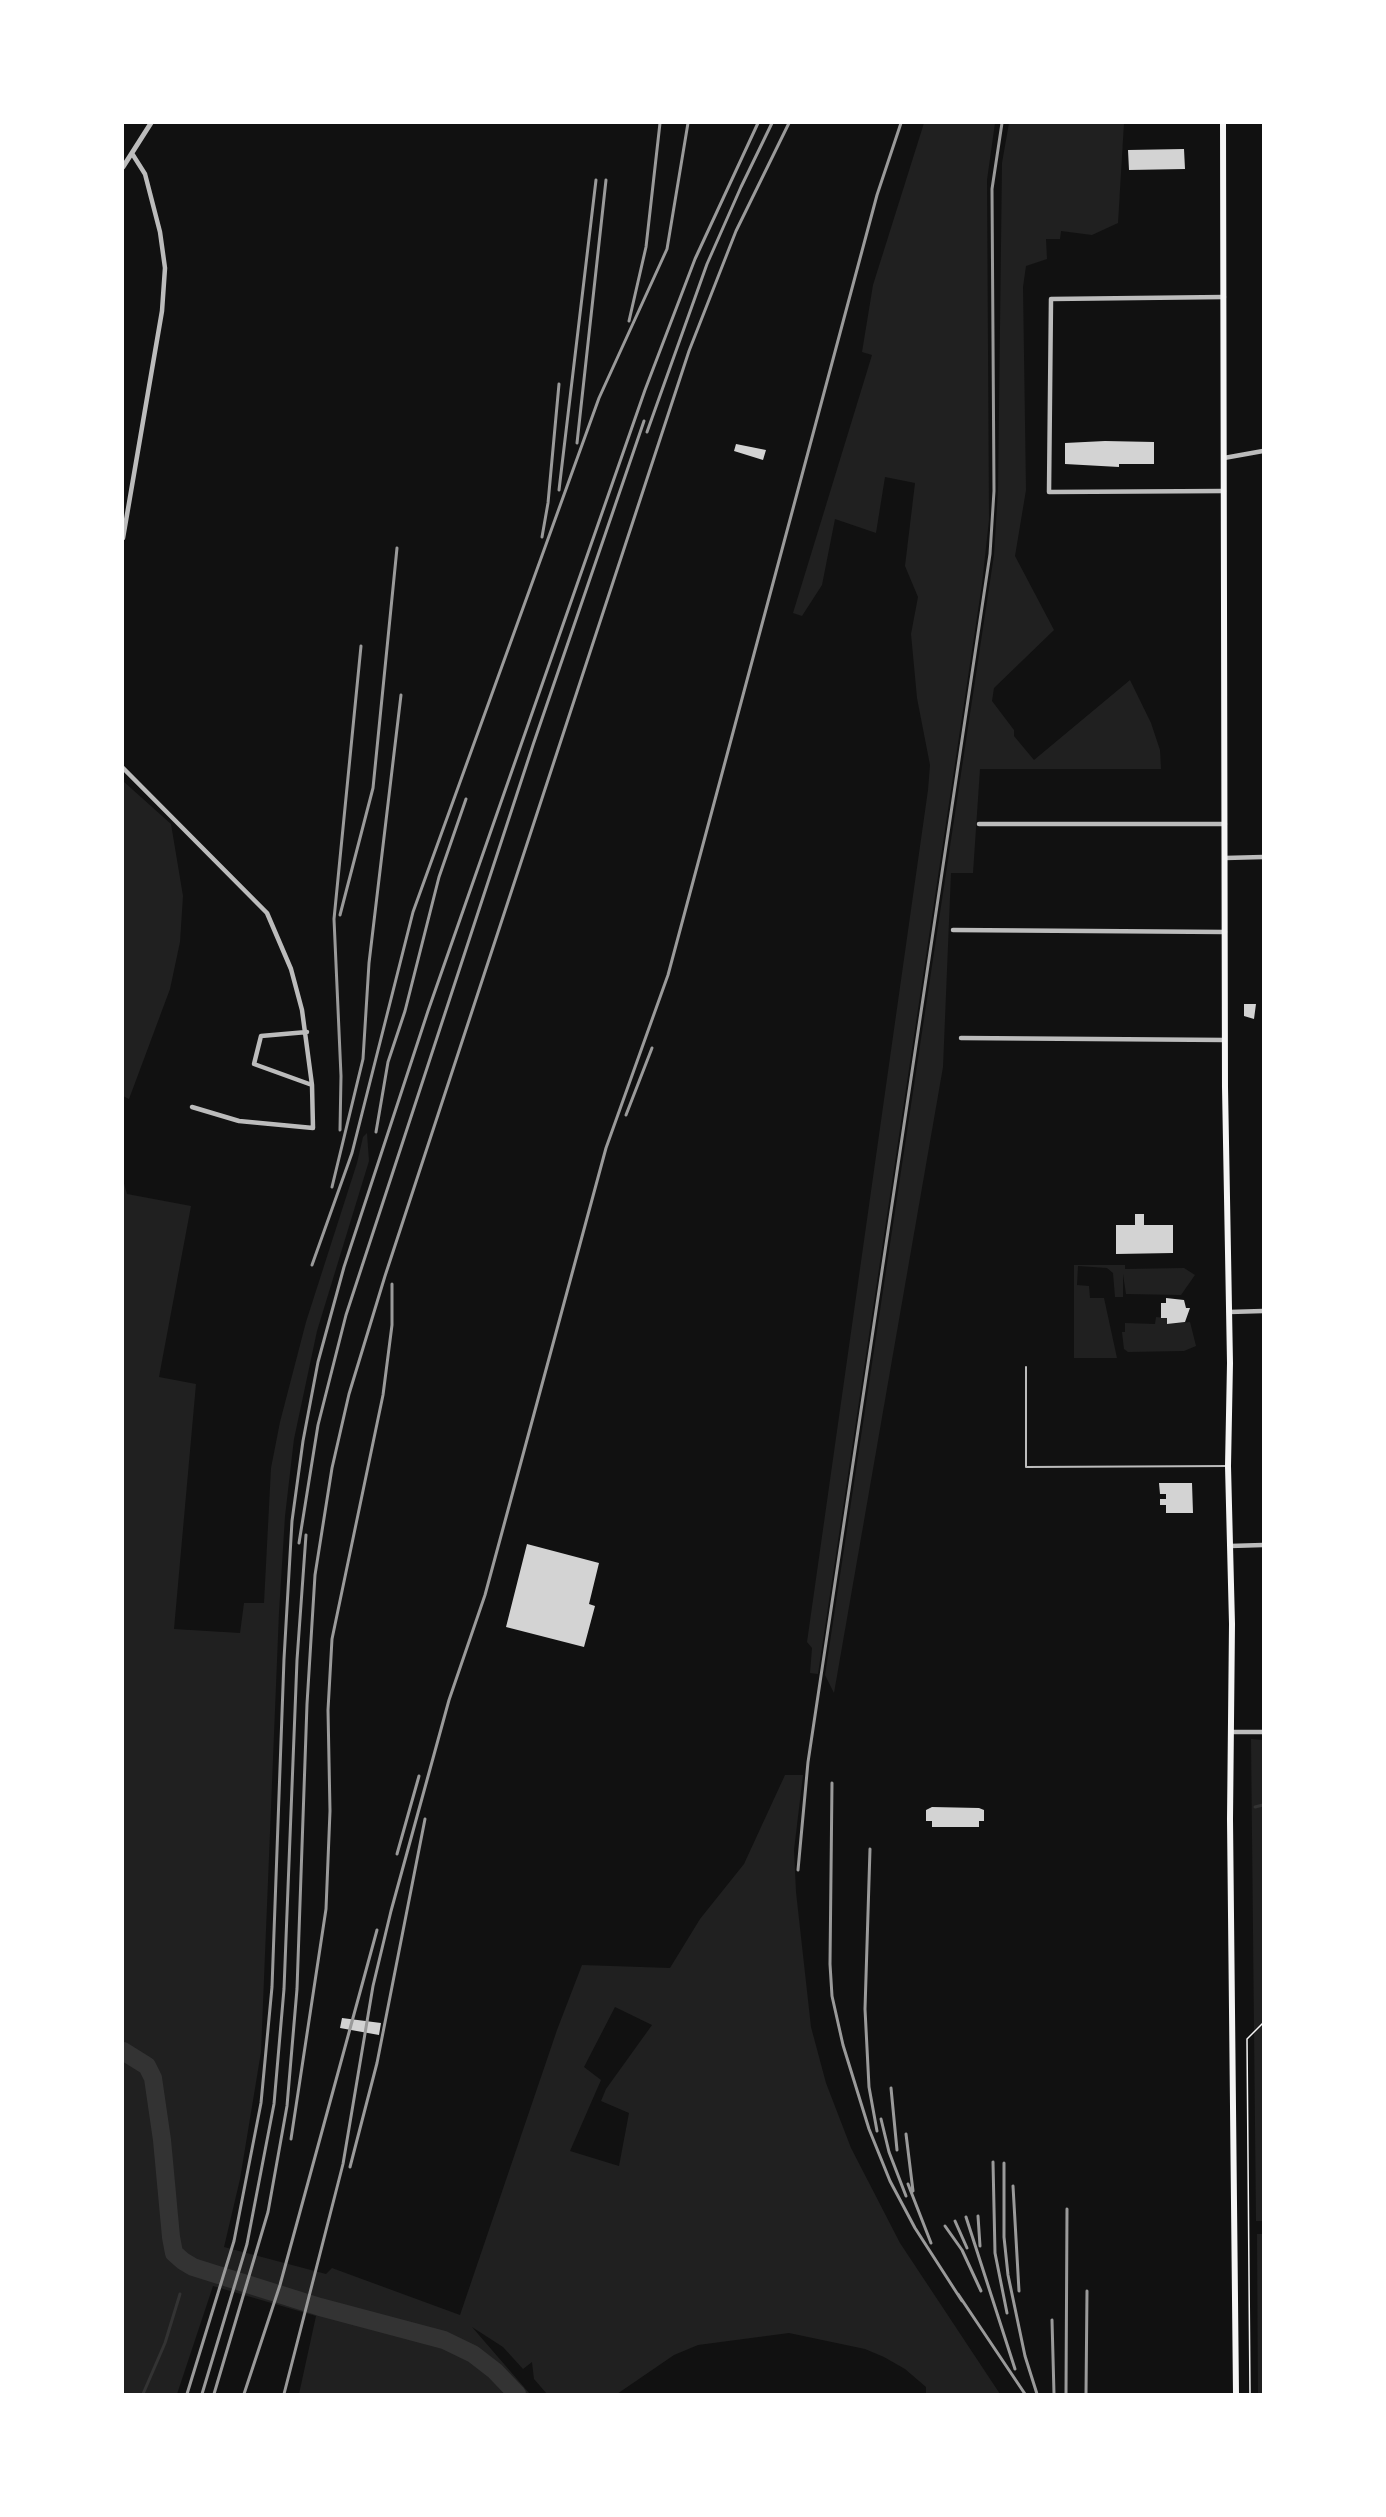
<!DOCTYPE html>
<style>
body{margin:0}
#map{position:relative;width:1386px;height:2517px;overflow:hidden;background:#111;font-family:Roboto,sans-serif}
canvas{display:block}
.frame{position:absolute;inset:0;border:124px solid #fff;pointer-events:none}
</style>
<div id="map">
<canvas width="1386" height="2517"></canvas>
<div class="frame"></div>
</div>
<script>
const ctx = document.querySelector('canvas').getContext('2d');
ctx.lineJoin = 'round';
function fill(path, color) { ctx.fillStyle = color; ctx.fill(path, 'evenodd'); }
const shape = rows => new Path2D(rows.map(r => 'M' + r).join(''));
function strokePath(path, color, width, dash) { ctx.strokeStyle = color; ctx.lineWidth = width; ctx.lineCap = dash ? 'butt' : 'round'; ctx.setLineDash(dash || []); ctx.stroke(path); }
const green = shape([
 [924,123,995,123,987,180,989,520,982,584,818,1674,810,1673,812,1648,807,1642,928,790,930,765,917,698,911,634,918,597,905,566,915,483,885,477,876,533,835,519,822,585,802,616,793,613,872,355,862,352,873,285],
 [1009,123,1124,123,1118,223,1092,235,1061,231,1060,239,1046,239,1047,259,1026,266,1023,287,1026,490,1015,556,1054,630,994,688,992,701,1014,730,1014,736,1034,760,1130,680,1151,723,1160,750,1161,769,980,769,973,873,951,873,943,1067,834,1693,825,1675,994,555,998,490,1002,163],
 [123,781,171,824,183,896,180,942,170,989,129,1099,123,1096],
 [367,1133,369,1161,317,1331,294,1439,285,1516,279,1612,261,2052,240,2179,224,2247,326,2274,332,2268,460,2315,557,2030,582,1965,670,1968,700,1919,744,1864,785,1775,803,1775,794,1850,796,1892,811,2027,826,2083,851,2148,900,2243,1000,2394,926,2394,926,2387,905,2369,884,2357,865,2349,789,2333,698,2345,674,2355,617,2394,547,2394,534,2379,532,2362,523,2369,503,2347,472,2327,530,2394,299,2394,316,2316,213,2286,177,2394,123,2394,123,1180,127,1194,191,1206,159,1377,196,1384,174,1629,240,1633,244,1603,264,1603,271,1468,280,1422,306,1322,357,1163,363,1137],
 [615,2007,652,2025,606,2089,601,2101,629,2113,619,2166,570,2151,601,2080,584,2067],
 [1074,1265,1125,1265,1125,1269,1184,1268,1195,1275,1181,1295,1126,1294,1123,1274,1123,1297,1115,1297,1113,1273,1107,1268,1078,1266,1077,1285,1089,1286,1090,1298,1104,1298,1117,1358,1074,1358],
 [1156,1317,1167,1318,1167,1324,1190,1322,1196,1346,1184,1351,1128,1352,1124,1349,1122,1332,1125,1332,1125,1323,1155,1324],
 [1251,1739,1263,1740,1263,2221,1256,2221],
 [1257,2234,1263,2234,1263,2394,1258,2394]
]);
const stream = shape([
 [1255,1807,1263,1805],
 [143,2394,165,2343,180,2294]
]);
const river = shape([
 [123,2051,147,2066,153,2078,162,2140,171,2237,174,2253,183,2261,193,2267,320,2307,444,2340,473,2354,495,2371,517,2394]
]);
const building = shape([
 [1184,149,1185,169,1129,170,1128,150],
 [1105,441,1154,442,1154,464,1119,464,1119,467,1065,464,1065,443],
 [736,444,766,450,763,460,734,451],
 [1244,1004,1256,1004,1254,1019,1244,1016],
 [1135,1214,1144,1214,1144,1225,1173,1225,1173,1253,1116,1254,1116,1225,1135,1225],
 [1166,1298,1184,1300,1186,1308,1190,1308,1185,1322,1167,1324,1167,1318,1161,1318,1161,1303,1166,1303],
 [1159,1483,1192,1483,1193,1513,1166,1513,1166,1505,1160,1505,1160,1499,1166,1499,1166,1494,1160,1494],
 [527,1544,599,1563,589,1604,595,1606,584,1647,506,1627],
 [932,1807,979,1808,984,1810,984,1821,979,1821,979,1827,932,1827,932,1821,926,1821,926,1810],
 [342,2018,381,2023,379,2035,340,2028]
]);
const path = shape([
 [1250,2394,1247,2039,1263,2023]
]);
const service = shape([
 [1026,1367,1026,1467,1228,1466]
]);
const minor = shape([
 [1224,297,1051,299,1049,492,1224,491],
 [1224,458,1263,451],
 [123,538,162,311,165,268,160,232,145,174,133,155],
 [123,768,267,913,291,969,302,1010,312,1085,313,1128,239,1121,192,1107],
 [979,824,1225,824],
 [1225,858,1263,857],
 [953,930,1225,932],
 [307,1032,261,1036,254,1064,312,1085],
 [961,1038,1225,1040],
 [1229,1312,1263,1311],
 [1230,1546,1263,1545],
 [1232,1732,1263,1732]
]);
const tertiary = shape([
 [123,167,151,123]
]);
const secondary = shape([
 [1223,123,1225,1087,1230,1363,1228,1466,1232,1624,1230,1819,1236,2394]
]);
const rail = shape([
 [629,321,646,247,660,123],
 [647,432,707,264,741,187,772,123],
 [577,443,606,180],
 [559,490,596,180],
 [542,537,548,503,559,384],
 [340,915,373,788,397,548],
 [626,1115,652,1048],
 [340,1130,341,1076,334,919,361,646],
 [376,1132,388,1062,405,1011,439,877,466,799],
 [332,1187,363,1059,369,963,401,695],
 [312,1265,352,1153,413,912,599,398,667,249,688,123],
 [299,1543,318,1425,346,1315,533,745,644,421],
 [832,1783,830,1964,832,1996,843,2045,869,2129,890,2181,915,2228,962,2301],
 [870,1849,865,2009,869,2087,877,2131],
 [397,1854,419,1776],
 [798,1870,808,1762,990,554,994,491,992,189,1002,123],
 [891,2088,897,2150],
 [881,2119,889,2152,906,2196],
 [906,2134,913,2191],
 [291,2139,326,1909,330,1811,328,1710,332,1639,383,1395,392,1325,392,1284],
 [993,2162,995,2253,1007,2313],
 [1004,2163,1004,2237,1008,2275,1025,2356,1037,2394],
 [350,2167,377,2063,425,1819],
 [908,2184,931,2243],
 [1013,2186,1019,2291],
 [978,2216,980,2246],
 [966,2217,1015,2369],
 [955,2221,967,2248],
 [945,2226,962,2250,981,2291],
 [958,2294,1025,2394],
 [1052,2320,1054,2394],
 [187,2394,234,2241,261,2103,272,1987,284,1659,292,1521,303,1441,318,1362,344,1267,428,1011,645,390,695,259,758,123],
 [202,2394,247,2244,274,2104,284,1989,297,1660,306,1535],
 [214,2394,268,2212,287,2106,297,1989,307,1704,315,1575,332,1468,349,1394,385,1276,689,351,736,231,789,123],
 [244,2394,280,2285,377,1930],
 [284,2394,343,2164,373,1986,391,1911,449,1700,485,1595,606,1148,668,975,877,195,901,123],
 [1066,2394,1067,2209],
 [1086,2394,1087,2291]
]);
fill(green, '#202020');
strokePath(stream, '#333', 3);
strokePath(river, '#333', 18);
fill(building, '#d3d3d3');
strokePath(path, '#f5f5f5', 1.5);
strokePath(service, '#bcbcbc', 2);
strokePath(minor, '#bcbcbc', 4.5);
strokePath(tertiary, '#bcbcbc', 5);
strokePath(secondary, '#f5f5f5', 6);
strokePath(rail, '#9a9a9a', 3);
</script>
